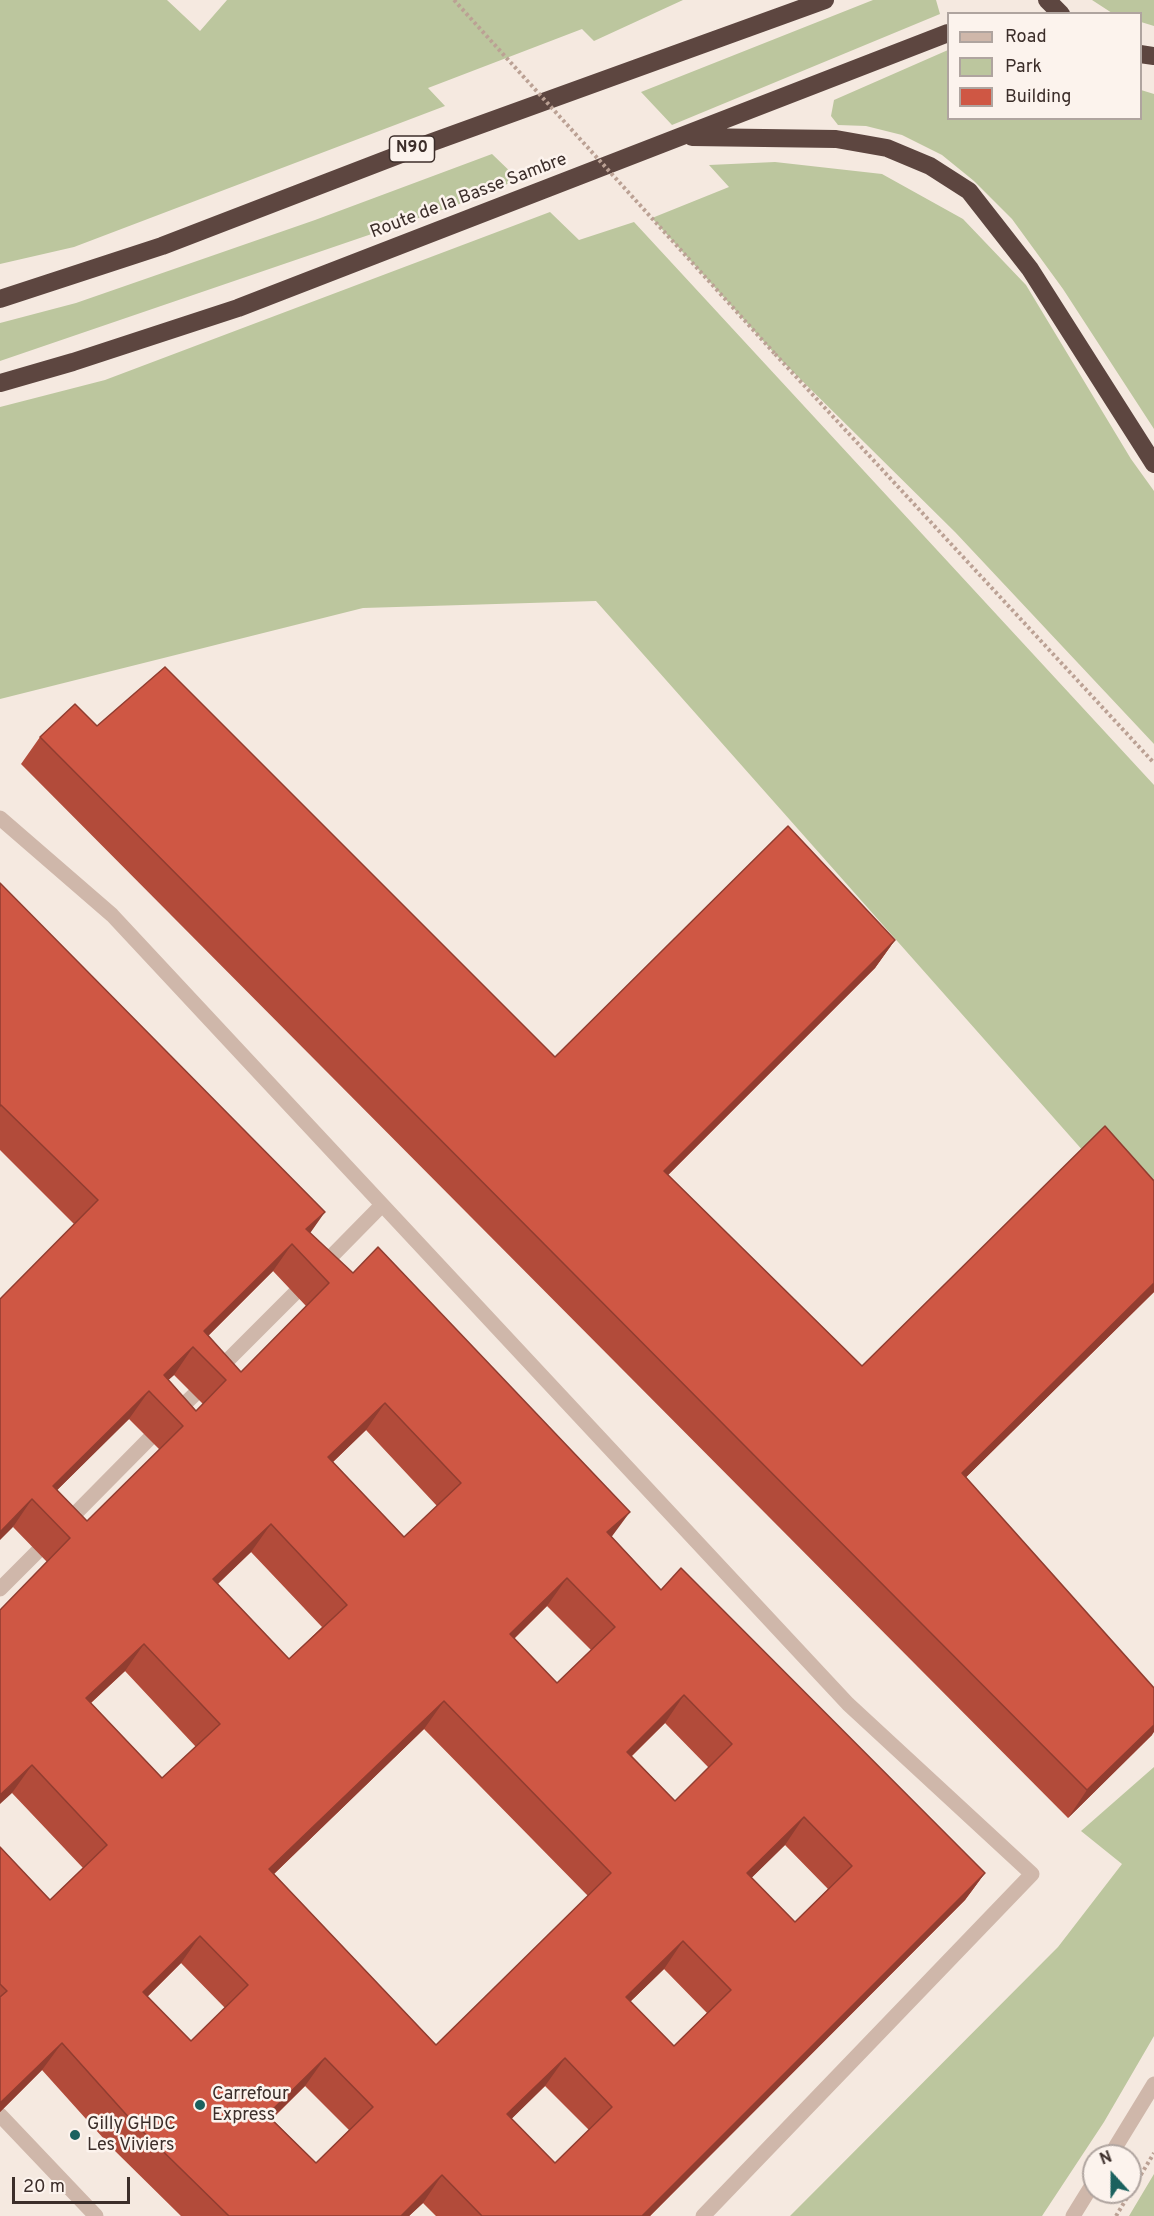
<!DOCTYPE html>
<style>
body{margin:0}
#map{position:relative;width:1154px;height:2216px;overflow:hidden;background:#f5e9e0;font-family:Overpass,sans-serif}
canvas{display:block}
.legend{position:absolute;left:947px;top:12px;width:195px;height:108px;box-sizing:border-box;background:#fcf3ed;border:2px solid #afa49f;margin:0;padding:8px 10px;list-style:none;font-size:18px;color:#3c2e2a}
.legend li{display:flex;align-items:center;gap:12px;height:30px}
.legend b{width:30px;border:2px solid #afa49f}
.north{position:absolute;left:1082px;top:2144px;width:60px;height:60px;box-sizing:border-box;background:#fcf3ed;border:2px solid #afa49f;border-radius:50%;rotate:339deg;font-size:16px;font-weight:700;line-height:24px;text-align:center;color:#3c2e2a}
.north::after{content:'';display:block;margin:auto;width:21px;height:27px;background:#1b615e;clip-path:polygon(50% 0,100% 100%,50% 72%,0 100%)}
.scale{position:absolute;left:12px;top:2177px;width:118px;height:27px;box-sizing:border-box;border:3px solid #3c2e2a;border-top:0;padding-left:8px;font-size:18px;line-height:21px;white-space:nowrap;color:#3c2e2a;-webkit-text-stroke:4px #fcf3ed;paint-order:stroke}
</style>
<div id="map">
<canvas width="1154" height="2216"></canvas>
<ul class="legend">
<li><b style="height:8px;background:#cfb7aa"></b>Road</li>
<li><b style="height:16px;background:#bcc69e"></b>Park</li>
<li><b style="height:16px;background:#cf5744"></b>Building</li>
</ul>
<div class="north">N</div>
<div class="scale">20 m</div>
</div>
<script>
const ctx = document.querySelector('canvas').getContext('2d');
ctx.lineJoin = 'round';
function fill(path, color) { ctx.fillStyle = color; ctx.fill(path, 'evenodd'); }
const shape = rows => new Path2D(rows.map(r => 'M' + r).join(''));
function strokePath(path, color, width, dash) { ctx.strokeStyle = color; ctx.lineWidth = width; ctx.lineCap = dash ? 'butt' : 'round'; ctx.setLineDash(dash || []); ctx.stroke(path); }
function write(font, color, halo, rows, align = 'center') {
  ctx.font = font + ' Overpass,sans-serif'; ctx.lineWidth = 5; ctx.setLineDash([]); ctx.textBaseline = 'middle'; ctx.strokeStyle = halo; ctx.fillStyle = color; for (const [text, x, y, turn = 0] of rows) {
    ctx.save(); ctx.translate(x, y); ctx.rotate((+turn || 0) * Math.PI / 180); ctx.textAlign = isNaN(turn) ? turn : align; if (halo) ctx.strokeText(text, 0, 0); ctx.fillText(text, 0, 0); ctx.restore();
  }
}
const green = shape([
 [0,0,167,0,200,31,227,0,683,0,594,41,582,29,428,88,445,106,74,247,0,264],
 [873,0,936,0,940,14,672,125,641,92],
 [1092,0,1154,0,1154,26,1141,22,1140,14,1112,13],
 [948,50,948,118,1140,118,1141,90,1154,94,1154,429,1063,289,1012,219,974,181,942,155,902,135,866,126,838,125,831,116,834,100],
 [492,154,518,179,477,198,0,361,0,323,76,303,315,220],
 [775,162,882,174,963,219,1026,285,1131,459,1154,491,1154,744,955,532,775,354,652,218,729,187,709,165],
 [550,212,579,240,634,222,1154,785,1154,1231,596,601,363,608,0,699,0,407,105,380],
 [1154,1767,1154,2036,1104,2122,1042,2216,790,2216,1058,1947,1122,1864,1081,1831],
 [1154,2174,1154,2216,1129,2216]
]);
const path = shape([
 [775,354,1154,763],
 [1116,2216,1154,2153]
]);
const lane = shape([
 [0,818,112,915,848,1704,1032,1874,703,2216],
 [320,1268,381,1206],
 [216,1372,294,1294],
 [172,1416,194,1395],
 [65,1524,149,1439],
 [0,1589,37,1552]
]);
const street = shape([
 [0,2115,96,2216],
 [1110,2156,1154,2084],
 [1073,2216,1094,2182]
]);
const highway = shape([
 [1047,0,1061,14],
 [1140,54,1154,56],
 [692,137,836,139,887,148,930,166,969,191,1030,269,1154,464],
 [0,299,162,246,427,144,825,0],
 [0,383,73,362,238,308,948,33]
]);
const pathBridge = shape([
 [454,0,775,354]
]);
const wall = shape([
 [97,726,555,1057,895,940,875,968,668,1175,862,1366,1154,1181,1154,1292,966,1477,1152,1735,1068,1818,21,764,40,737],
 [0,883,310,1233,612,1537,661,1590,985,1873,965,1900,650,2216,436,2216,423,2203,409,2216,181,2216,113,2149,42,2070,0,2112,0,1847,50,1900,83,1868,12,1793,47,1562,13,1527,74,1224,0,1150],
 [273,1271,306,1306,241,1372,208,1336],
 [174,1375,203,1404,196,1411,168,1380],
 [129,1419,160,1450,87,1521,57,1490],
 [366,1430,437,1506,404,1537,333,1462],
 [251,1552,322,1627,289,1659,218,1584],
 [547,1606,591,1650,557,1683,514,1639],
 [125,1671,196,1747,162,1778,91,1703],
 [665,1723,709,1768,675,1801,632,1756],
 [424,1729,588,1896,436,2045,274,1874],
 [785,1845,828,1889,795,1922,751,1878],
 [181,1963,225,2008,191,2041,147,1997],
 [664,1969,707,2013,674,2046,630,2002],
 [305,2086,349,2130,316,2163,272,2119],
 [545,2086,589,2130,555,2163,511,2119]
]);
const shadedWall = shape([
 [895,940,875,968,645,1198,664,1171],
 [325,1212,306,1239,306,1229],
 [292,1244,273,1271,195,1349,193,1347,174,1375,152,1395,164,1375,204,1331],
 [1154,1283,1154,1292,943,1500,962,1473],
 [149,1391,129,1419,40,1507,53,1486],
 [385,1403,366,1430,309,1485,328,1457],
 [32,1499,13,1527,0,1540,0,1532],
 [630,1512,610,1539,607,1532],
 [271,1524,251,1552,194,1606,213,1579],
 [567,1578,547,1606,490,1662,510,1634],
 [144,1644,125,1671,67,1725,86,1698],
 [684,1695,665,1723,608,1779,627,1752],
 [444,1701,424,1729,250,1897,269,1869],
 [1154,1725,1154,1732,1152,1735,1068,1818,1087,1790],
 [32,1765,12,1793,0,1804,0,1795],
 [804,1817,785,1845,728,1901,747,1873],
 [985,1873,965,1900,650,2216,642,2216],
 [200,1936,181,1963,124,2020,143,1992],
 [683,1941,664,1969,606,2025,626,1997],
 [62,2043,42,2070,0,2112,0,2103],
 [325,2058,305,2086,248,2142,267,2115],
 [565,2058,545,2086,488,2142,507,2114],
 [442,2175,423,2203,409,2216,401,2216]
]);
const building = shape([
 [165,667,555,1057,788,826,895,940,664,1171,862,1366,1105,1126,1154,1181,1154,1283,962,1473,1154,1688,1154,1725,1087,1790,40,737,75,704,97,726,165,667],
 [0,883,325,1212,306,1229,353,1273,378,1247,630,1512,607,1532,661,1590,681,1568,985,1873,642,2216,482,2216,442,2175,401,2216,229,2216,132,2121,62,2043,0,2103,0,1997,7,1991,0,1984,0,1847,50,1900,107,1845,32,1765,0,1795,0,1610,70,1538,32,1499,0,1532,0,1299,98,1200,1,1105,0,1106,0,883],
 [292,1244,329,1283,241,1372,204,1331,292,1244],
 [193,1347,226,1380,196,1411,164,1375,193,1347],
 [149,1391,183,1426,87,1521,53,1486,149,1391],
 [385,1403,461,1483,404,1537,328,1457,385,1403],
 [271,1524,347,1605,289,1659,213,1579,271,1524],
 [567,1578,615,1627,557,1683,510,1634,567,1578],
 [144,1644,220,1724,162,1778,86,1698,144,1644],
 [684,1695,732,1744,675,1801,627,1752,684,1695],
 [444,1701,611,1873,436,2045,269,1869,444,1701],
 [804,1817,852,1866,795,1922,747,1873,804,1817],
 [200,1936,248,1985,191,2041,143,1992,200,1936],
 [683,1941,731,1990,674,2046,626,1997,683,1941],
 [325,2058,373,2107,316,2163,267,2115,325,2058],
 [565,2058,612,2107,555,2163,507,2114,565,2058]
]);
const markers = [
 [200,2105,6,"#1b615e"],
 [75,2135,6,"#1b615e"]
];
const shields = [
 [412,149,45]
];
const shieldNames = [
 ["N90",412,149]
];
const streetNames = [
 ["Route de la Basse Sambre",469,197,-21]
];
const poiNames = [
 ["Carrefour",212,2095],
 ["Express",212,2116],
 ["Gilly GHDC",87,2125],
 ["Les Viviers",87,2146]
];
fill(green, '#bcc69e');
strokePath(path, '#bba194', 4, [3, 3]);
strokePath(lane, '#cfb7aa', 15);
strokePath(street, '#cfb7aa', 15);
strokePath(highway, '#5d4640', 18);
strokePath(pathBridge, '#bba194', 4, [3, 3]);
fill(wall, '#b24b3a');
fill(shadedWall, '#913d30');
fill(building, '#cf5744');
strokePath(building, '#913d30', 1.5);
for (const [x, y, r, color] of markers) { const dot = new Path2D(); dot.arc(x, y, r, 0, 2 * Math.PI); ctx.fillStyle = color; ctx.fill(dot); strokePath(dot, '#fcf3ed', 2); }
for (const [x, y, w] of shields) { const box = new Path2D(); box.roundRect(x - w / 2, y - 13, w, 26, 4.5); ctx.fillStyle = '#fcf3ed'; ctx.fill(box); strokePath(box, '#3c2e2a', 1.5); }
write('bold 16px', '#3c2e2a', null, shieldNames);
write('18px', '#3c2e2a', '#fcf3ed', streetNames);
write('18px', '#3c2e2a', '#fcf3ed', poiNames, 'left');
</script>
